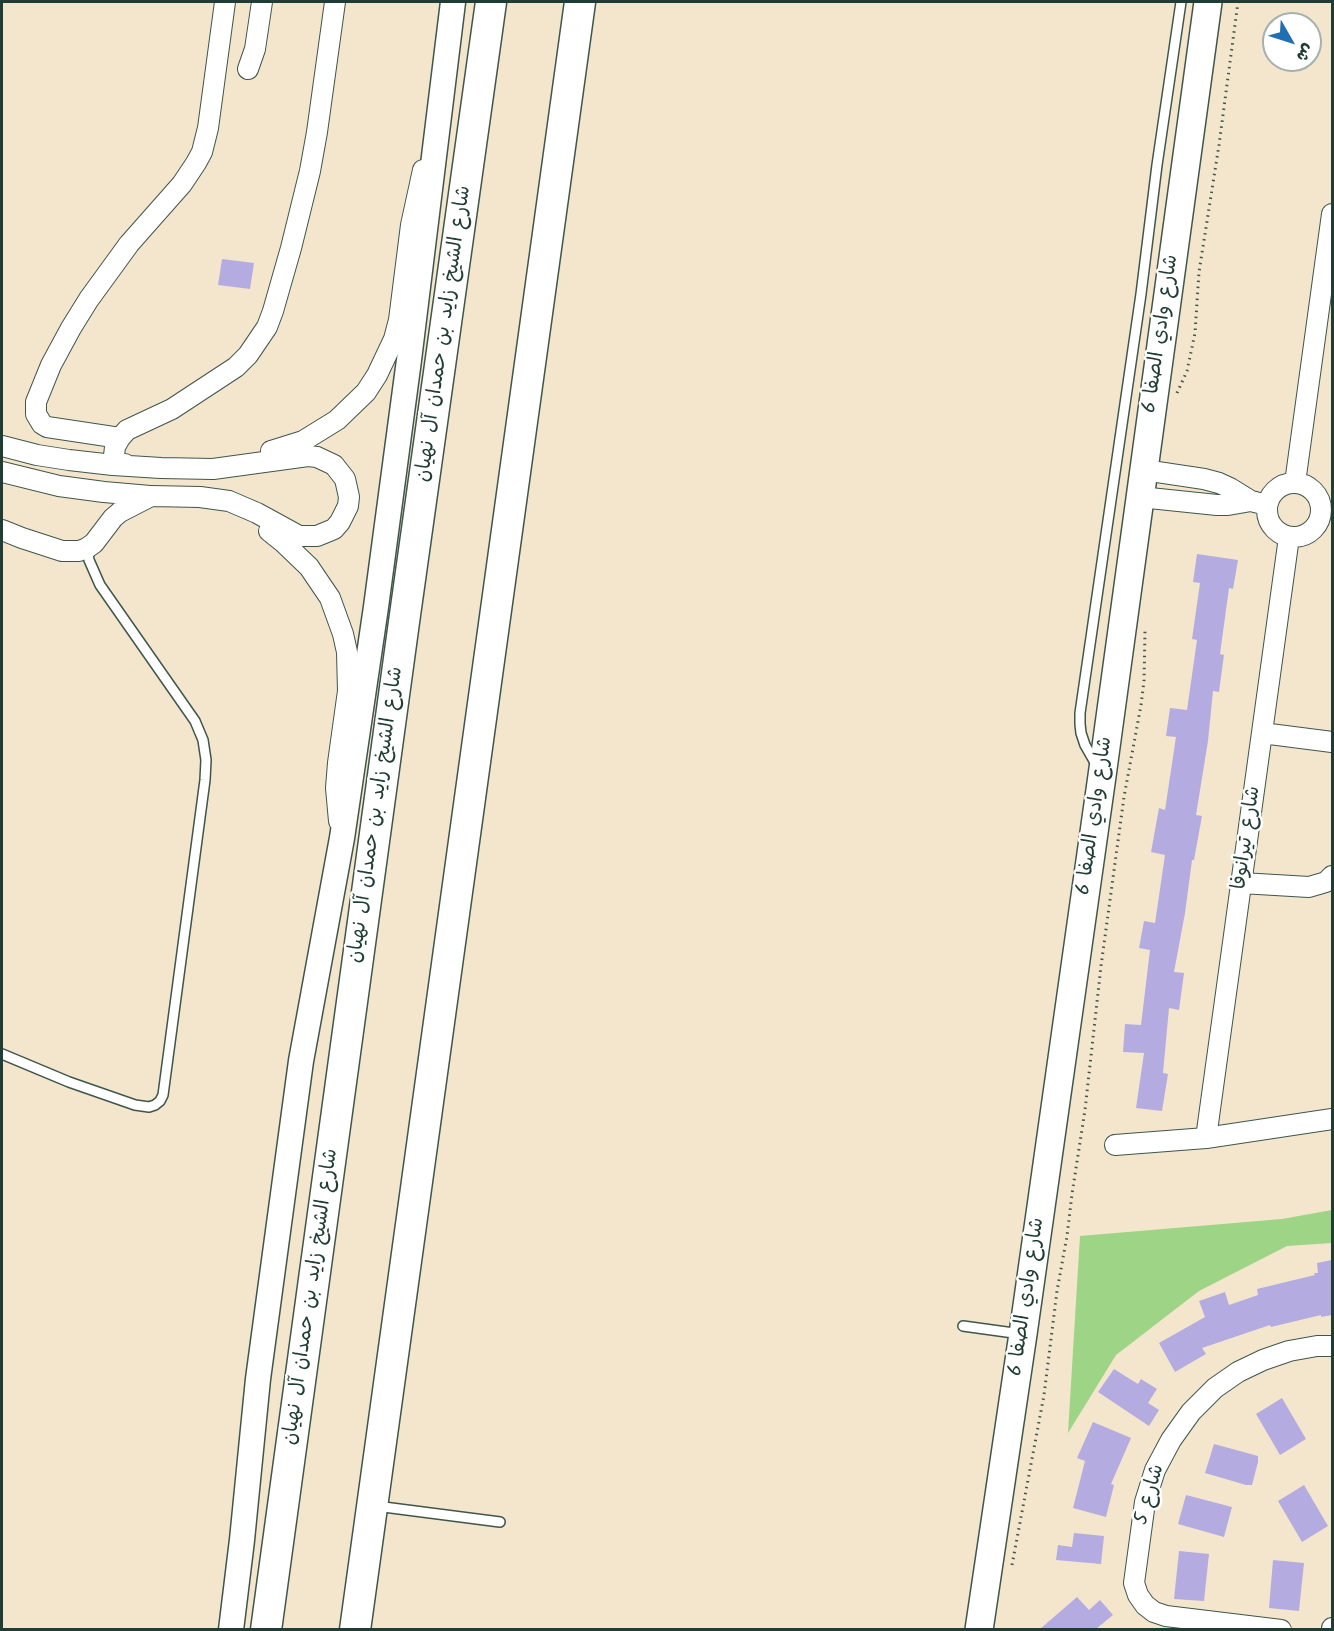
<!DOCTYPE html>
<meta charset="utf-8">
<style>
body{margin:0}
#map{position:relative;width:1334px;height:1631px;overflow:hidden;background:#f3e6cd;font-family:Kalam,"Playpen Sans Arabic",sans-serif}
canvas{display:block}
.frame{position:absolute;inset:0;border:3px solid #1f3d34;pointer-events:none}
.north{position:absolute;left:1262px;top:12px;width:60px;height:60px;box-sizing:border-box;background:#fff;border:2px solid #a5b1ae;border-radius:50%;rotate:129deg;font-size:16px;font-weight:700;line-height:24px;text-align:center;color:#1f3d34}
.north::after{content:'';display:block;margin:auto;width:21px;height:27px;background:#1f6fb2;clip-path:polygon(50% 0,100% 100%,50% 72%,0 100%)}
</style>
<div id="map">
<canvas width="1334" height="1631"></canvas>
<div class="frame"></div>
<div class="north">ش</div>
</div>
<script>
const ctx = document.querySelector('canvas').getContext('2d');
ctx.lineJoin = 'round';
function fill(path, color) { ctx.fillStyle = color; ctx.fill(path, 'evenodd'); }
const shape = rows => new Path2D(rows.map(r => 'M' + r).join(''));
function strokePath(path, color, width, dash) { ctx.strokeStyle = color; ctx.lineWidth = width; ctx.lineCap = dash ? 'butt' : 'round'; ctx.setLineDash(dash || []); ctx.stroke(path); }
function write(font, color, halo, rows, align = 'center') {
  ctx.font = font + ' Kalam,"Playpen Sans Arabic",sans-serif'; ctx.lineWidth = 5; ctx.setLineDash([]); ctx.textBaseline = 'middle'; ctx.strokeStyle = halo; ctx.fillStyle = color; for (const [text, x, y, turn = 0] of rows) {
    ctx.save(); ctx.translate(x, y); ctx.rotate((+turn || 0) * Math.PI / 180); ctx.textAlign = isNaN(turn) ? turn : align; if (halo) ctx.strokeText(text, 0, 0); ctx.fillText(text, 0, 0); ctx.restore();
  }
}
const green = shape([
 [1332,1210,1332,1243,1287,1246,1199,1291,1116,1355,1068,1433,1080,1236,1282,1219]
]);
const building = shape([
 [222,259,254,263,250,289,218,285],
 [1197,554,1238,560,1233,589,1229,588,1220,654,1224,655,1219,692,1213,691,1208,741,1196,815,1202,816,1194,860,1192,860,1185,913,1174,972,1184,973,1179,1010,1169,1008,1163,1073,1168,1074,1162,1111,1136,1108,1144,1053,1123,1052,1125,1024,1141,1025,1150,950,1139,948,1144,921,1155,923,1165,855,1151,852,1159,808,1165,810,1176,737,1166,736,1170,708,1187,710,1197,640,1192,639,1200,583,1193,582],
 [1332,1260,1332,1315,1321,1317,1321,1315,1271,1327,1270,1325,1202,1348,1206,1354,1175,1372,1159,1343,1205,1317,1199,1301,1225,1292,1229,1305,1258,1295,1257,1289,1315,1275,1314,1273,1318,1273,1317,1263],
 [1114,1369,1138,1384,1141,1379,1157,1389,1148,1403,1159,1410,1149,1426,1098,1392],
 [1282,1398,1306,1439,1280,1455,1256,1414],
 [1093,1422,1131,1438,1111,1484,1114,1485,1106,1517,1073,1508,1085,1461,1077,1458],
 [1214,1444,1258,1456,1258,1462,1252,1485,1246,1485,1205,1473],
 [1304,1485,1328,1526,1302,1542,1278,1501],
 [1186,1495,1232,1507,1224,1537,1178,1524],
 [1074,1533,1104,1536,1101,1564,1056,1560,1058,1545,1072,1547],
 [1179,1551,1209,1554,1204,1601,1174,1599],
 [1273,1560,1304,1563,1299,1611,1269,1608],
 [1077,1597,1089,1610,1100,1600,1113,1615,1096,1629,1040,1629]
]);
const path = shape([
 [1177,393,1187,371,1195,333,1199,272,1219,145,1238,2],
 [1012,1565,1044,1395,1057,1291,1067,1236,1072,1194,1085,1110,1101,966,1124,797,1141,705,1144,681,1145,631]
]);
const service = shape([
 [1097,766,1085,745,1081,733,1080,724,1080,713,1141,294,1157,165,1181,2],
 [2,1054,69,1082,135,1105,149,1107,155,1105,160,1101,163,1095,205,780,206,760,203,740,195,721,100,585,89,560,87,548],
 [963,1326,1021,1334],
 [376,1506,500,1522]
]);
const minor = shape([
 [248,69,255,49,262,2],
 [120,438,47,427,42,424,36,414,36,402,51,365,71,328,89,299,129,244,182,184,196,163,202,152,208,128,225,2],
 [2,446,37,455,69,460,113,465,125,464],
 [271,451,303,441,337,420,366,392,377,375,394,339,399,320,411,225,423,170],
 [1144,470,1204,479,1219,483,1230,488,1251,501,1267,505],
 [2,472,59,486,104,492,150,496],
 [1295,483,1332,214],
 '1267 510a27 27 0 1 1 54 0a27 27 0 1 1-54 0Z',
 [1140,497,1217,505,1228,505,1251,501],
 [2,530,22,538,62,551,79,551,87,548,94,543,113,518,120,512,151,496,200,497,229,501,257,513,299,536,317,536,334,529,340,522,348,506,349,497,345,479,334,465,317,457,308,456,213,469,161,468,113,465,115,447,120,438,127,430,172,409,236,367,248,355,267,327,273,311,291,248,310,171,317,132,335,2],
 [269,531,284,543,309,567,330,598,343,634,347,652,348,691,338,763,336,788,339,821],
 [1262,733,1332,742],
 [1241,883,1309,887,1326,882,1332,876],
 [1206,1138,1289,537],
 [1115,1145,1206,1138,1332,1119],
 [1281,1630,1166,1616,1154,1612,1145,1605,1138,1595,1134,1583,1145,1502,1155,1470,1171,1440,1191,1412,1215,1388,1238,1372,1263,1360,1289,1351,1317,1346,1332,1346],
 [1332,1630,1332,1628]
]);
const tertiary = shape([
 [231,1630,242,1540,258,1379,301,1061,342,838,376,607,409,360,453,2]
]);
const secondary = shape([
 [979,1630,1023,1334,1102,776,1208,2]
]);
const primary = shape([
 [266,1630,404,622,491,2],
 [355,1630,580,2]
]);
const streetNames = [
 ["شارع الشيخ زايد بن حمدان آل نهيان",445,334,-82],
 ["شارع وادي الصفا 6",1162,334,-82],
 ["شارع الشيخ زايد بن حمدان آل نهيان",377,815,-82],
 ["شارع وادي الصفا 6",1096,816,-82],
 ["شارع تيرانوفا",1248,838,-82],
 ["شارع الشيخ زايد بن حمدان آل نهيان",312,1297,-82],
 ["شارع وادي الصفا 6",1028,1297,-82],
 ["شارع 5",1151,1495,-74]
];
fill(green, '#9ed486');
fill(building, '#b4ace1');
strokePath(service, '#3f564b', 12);
strokePath(minor, '#3f564b', 22);
strokePath(tertiary, '#3f564b', 27);
strokePath(secondary, '#3f564b', 30);
strokePath(primary, '#3f564b', 33);
strokePath(path, '#3f564b', 3, [1.5, 4.5]);
strokePath(service, '#fff', 9);
strokePath(minor, '#fff', 20);
strokePath(tertiary, '#fff', 24);
strokePath(secondary, '#fff', 27);
strokePath(primary, '#fff', 30);
write('20px', '#1f3d34', '#fff', streetNames);
</script>
